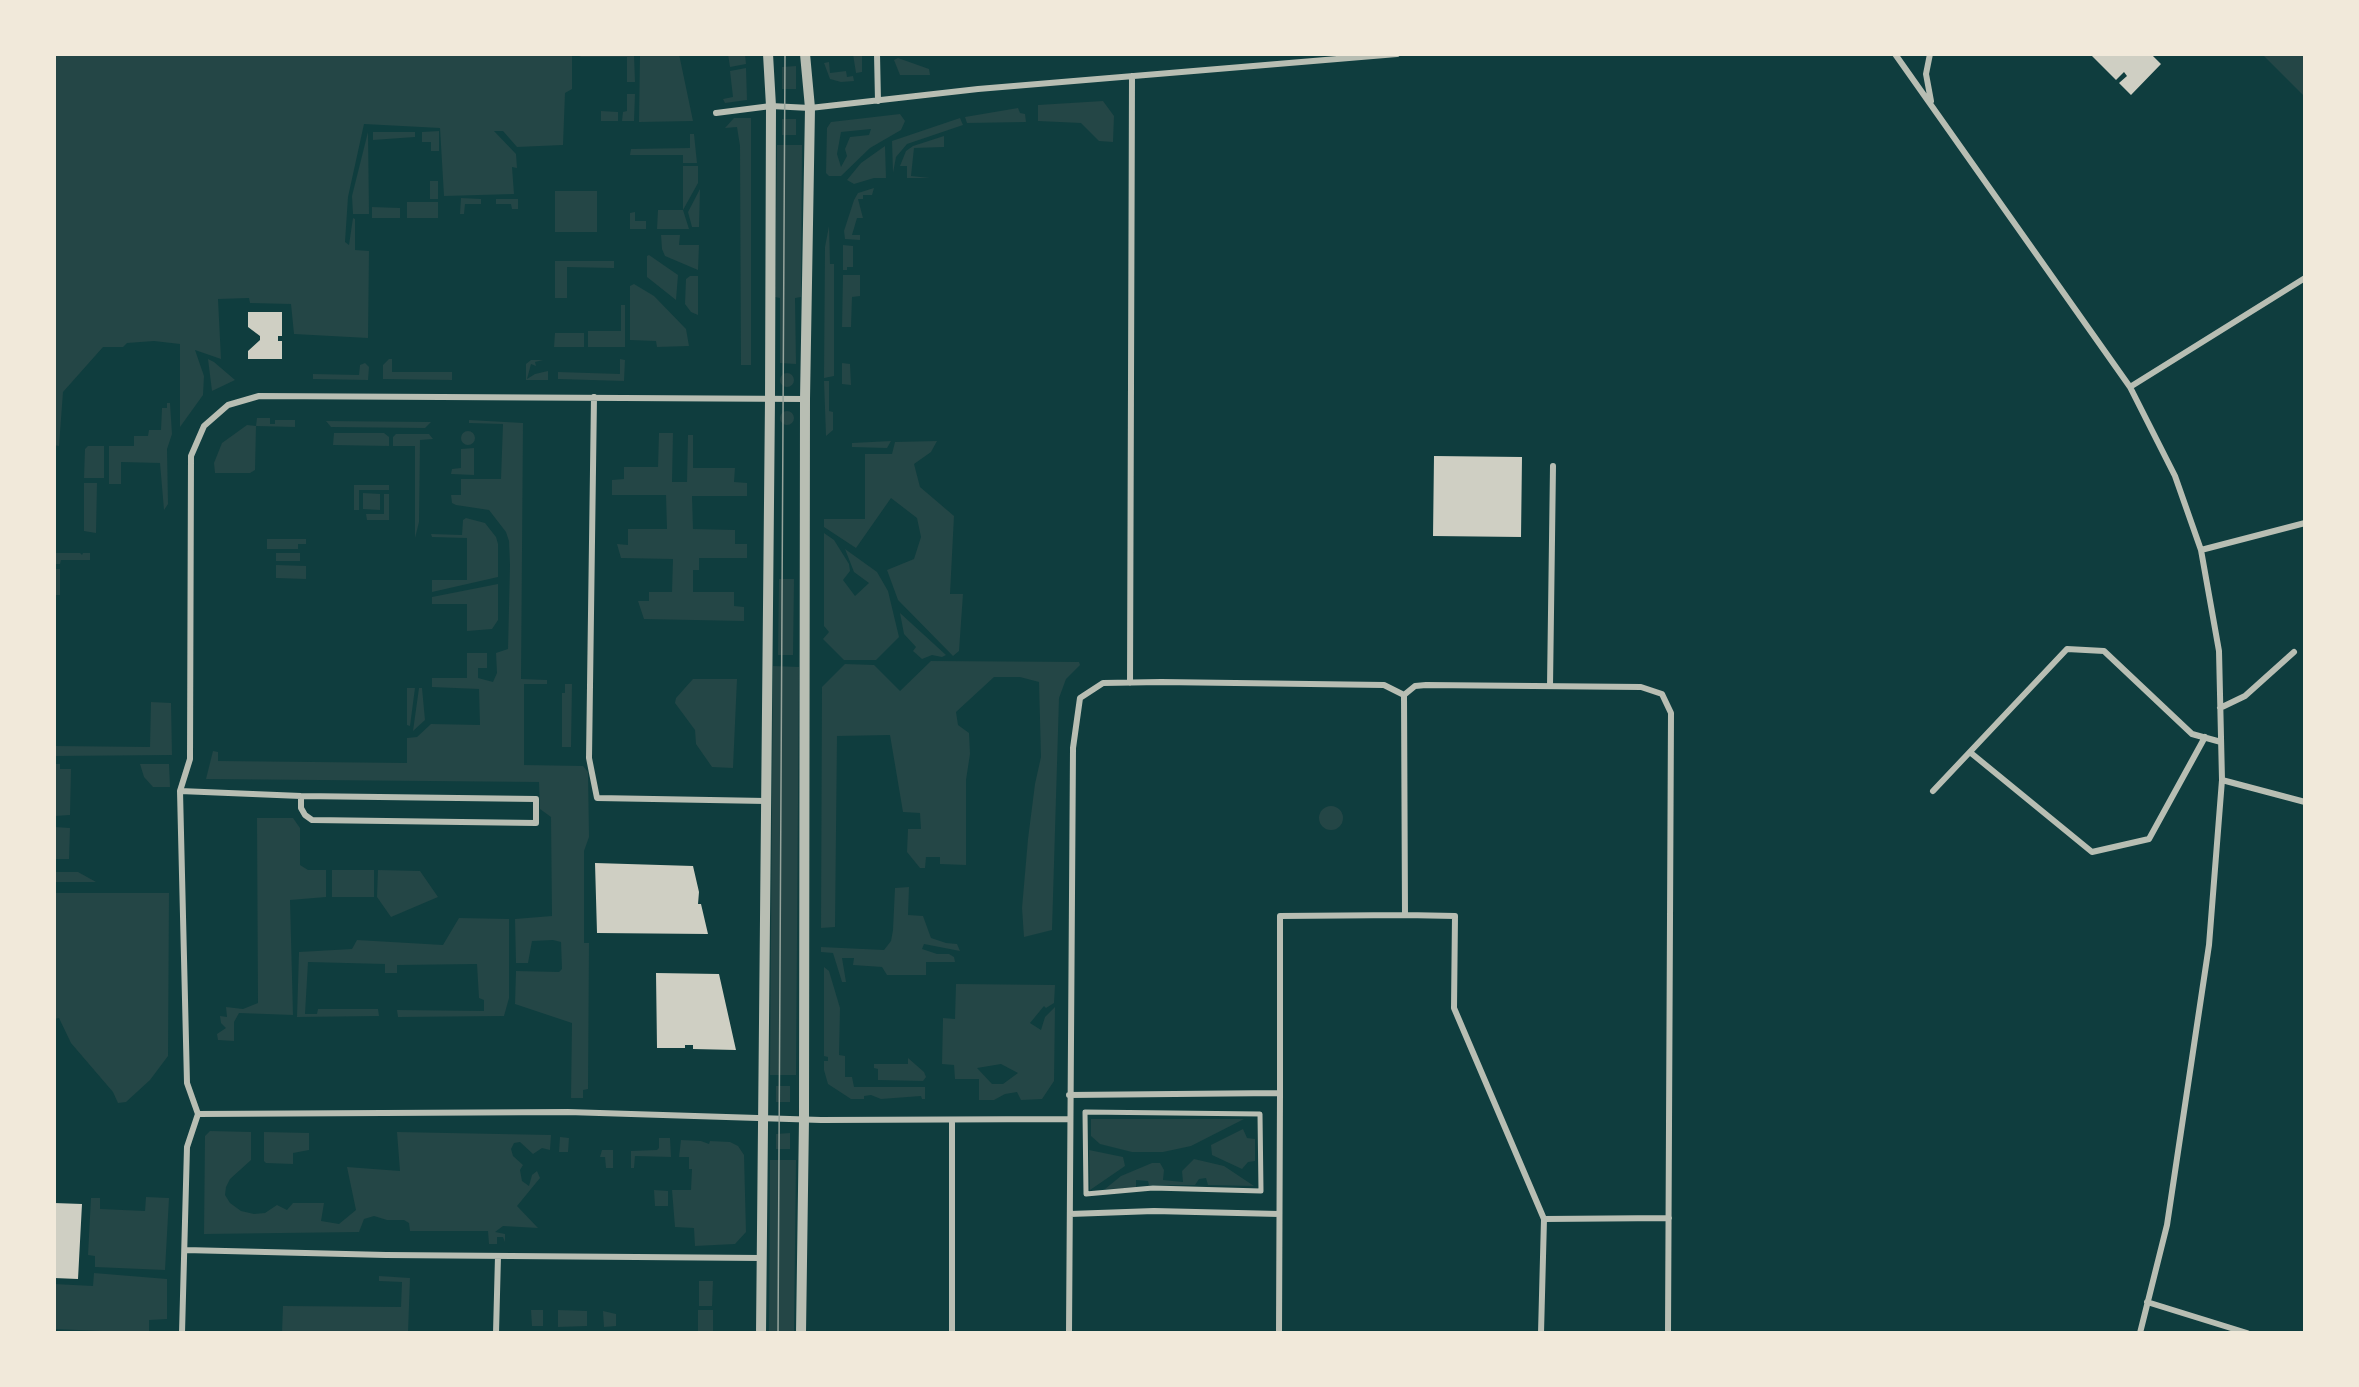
<!DOCTYPE html>
<style>
body{margin:0}
#map{position:relative;width:2359px;height:1387px;overflow:hidden;background:#0f3d3e;font-family:"IBM Plex Serif",serif}
canvas{display:block}
.frame{position:absolute;inset:0;border:56px solid #f1e9da;pointer-events:none}
</style>
<div id="map">
<canvas width="2359" height="1387"></canvas>
<div class="frame"></div>
</div>
<script>
const ctx = document.querySelector('canvas').getContext('2d');
ctx.lineJoin = 'round';
function fill(path, color) { ctx.fillStyle = color; ctx.fill(path, 'evenodd'); }
const shape = rows => new Path2D(rows.map(r => 'M' + r).join(''));
function strokePath(path, color, width, dash) { ctx.strokeStyle = color; ctx.lineWidth = width; ctx.lineCap = dash ? 'butt' : 'round'; ctx.setLineDash(dash || []); ctx.stroke(path); }
const green = shape([
 [54,54,572,54,572,89,565,93,563,145,517,147,503,131,494,131,516,154,517,168,512,167,514,194,444,196,440,128,364,124,348,197,345,242,349,245,353,218,355,219,355,250,369,251,368,338,294,334,291,304,250,303,249,298,218,299,221,359,195,350,204,376,203,395,180,427,180,344,154,341,127,343,123,347,103,347,63,392,59,446,54,445],
 [575,54,634,54,635,82,627,82,627,57,581,57],
 [640,54,679,54,693,121,639,122],
 [728,54,745,54,746,64,730,67],
 [853,54,862,54,862,72,856,73],
 [2262,54,2305,54,2305,97],
 [898,58,929,69,930,75,900,75,894,60],
 [829,62,830,73,846,71,847,77,853,76,854,81,841,82,830,79,824,63],
 [796,66,796,89,782,89,782,67],
 [746,68,747,100,725,103,723,99,733,97,730,71],
 [627,94,635,94,634,121,622,121,623,112,627,111],
 [1103,101,1114,116,1113,142,1099,141,1081,123,1038,121,1038,105],
 [1018,108,1020,113,1025,114,1026,122,967,123,965,117],
 [601,111,618,112,618,121,601,121],
 [900,114,905,121,901,130,870,148,841,176,829,176,826,173,827,128,831,122],
 [871,129,869,135,850,137,845,149,847,156,841,167,837,154,841,132],
 [734,118,751,118,751,365,741,365,740,146,737,127,725,128],
 [960,118,963,125,907,144,896,157,893,173,892,141],
 [782,119,796,119,796,135,782,135],
 [439,131,439,151,431,151,431,142,422,142,422,132],
 [368,132,369,214,353,214,352,196],
 [373,132,415,132,415,137,373,140],
 [690,134,694,134,697,163,683,163,683,155,630,155,631,149,690,148],
 [944,136,944,147,914,148,911,176,930,178,907,178,907,166,900,166,906,151,913,146],
 [777,145,802,145,801,297,795,298,796,364,780,363,780,298,775,297],
 [885,146,886,178,874,178,854,184,847,180,861,163],
 [683,166,698,166,698,183,683,210,689,229,657,229,658,210,683,210],
 [430,181,438,181,438,199,430,199],
 [874,188,872,195,863,195,863,199,858,199,863,218,857,218,852,235,860,235,860,240,845,239,844,231,854,200,858,193],
 [700,189,699,227,692,227,688,212],
 [555,191,597,191,597,232,555,232],
 [461,198,481,199,481,204,465,204,464,214,460,214],
 [496,199,518,199,518,209,512,209,511,204,496,204],
 [407,202,438,202,438,218,407,218],
 [372,207,400,208,400,218,372,218],
 [635,212,635,221,646,221,646,229,630,229,630,213],
 [829,226,830,264,834,264,834,376,824,378,825,247],
 [661,235,680,235,679,245,699,245,698,270,665,256,662,249],
 [843,245,853,246,853,267,847,267,847,270,843,270],
 [649,255,678,275,676,300,647,277,647,256],
 [555,261,614,261,614,268,567,267,567,298,555,298],
 [843,275,860,275,860,296,852,297,851,327,842,327],
 [690,276,698,276,698,315,691,312,685,304,686,279],
 [634,284,654,296,686,329,689,346,657,347,656,341,630,340,630,286],
 [621,305,625,305,625,347,588,347,588,331,621,331],
 [555,333,584,333,584,347,554,347],
 [208,359,214,362,235,380,212,391],
 [389,359,392,359,392,372,452,372,452,380,383,379,383,365],
 [620,359,625,360,624,381,558,379,558,372,620,374],
 [531,360,543,360,535,362,536,366,531,364,527,379,535,374,548,371,548,380,526,380,526,364],
 [365,363,369,367,368,380,313,379,313,374,359,375,360,365],
 [842,363,850,364,851,385,842,384],
 '780 380a7 7 0 1 1 14 0a7 7 0 1 1-14 0Z',
 [824,381,829,381,829,411,833,412,833,430,826,436],
 [167,403,170,403,172,434,167,449,168,504,164,510,160,463,121,462,121,484,109,484,109,446,134,446,134,436,148,436,149,430,161,430,162,408,167,408],
 '780 418a7 7 0 1 1 14 0a7 7 0 1 1-14 0Z',
 [257,418,270,418,270,424,275,424,275,420,295,420,295,427,256,426,255,470,250,473,215,473,214,463,222,443,247,425,256,426],
 [469,420,523,423,521,679,547,680,547,684,524,684,524,765,583,766,588,772,589,837,584,851,584,943,589,943,588,1089,583,1090,583,1098,571,1098,572,1023,515,1004,516,971,559,972,562,969,561,942,553,940,532,941,528,963,516,963,515,919,552,916,551,817,540,809,539,782,206,779,213,751,218,752,218,761,407,763,407,738,417,737,431,724,480,725,479,689,432,687,432,678,467,678,467,653,487,653,487,668,478,668,478,678,493,682,497,673,496,653,508,649,510,565,509,541,506,532,489,510,456,505,452,503,451,495,461,495,461,479,501,479,503,424,469,423],
 [326,421,431,422,425,428,331,427],
 '461 438a7 7 0 1 1 14 0a7 7 0 1 1-14 0Z',
 [334,433,384,433,389,437,389,446,333,445],
 [659,433,673,433,672,482,687,482,688,435,693,435,693,468,735,468,734,482,747,483,747,496,692,496,693,529,735,530,735,544,747,544,747,558,699,558,699,570,693,570,693,592,734,592,734,606,744,607,744,621,644,619,638,601,649,601,649,592,672,592,673,559,621,558,617,544,628,545,628,529,667,529,666,495,612,495,612,480,624,479,624,467,658,467],
 [396,434,429,434,433,439,420,440,419,522,415,538,415,446,393,446,393,437],
 [891,441,887,448,852,447,852,443],
 [937,441,931,452,914,464,920,487,954,516,950,594,963,594,959,651,953,656,898,600,887,570,914,559,921,537,917,518,891,498,856,548,824,527,824,519,865,519,865,454,892,454,895,442],
 [88,446,104,446,104,478,84,478,85,449],
 [474,448,474,475,451,474,452,469,461,468,461,449],
 [84,483,97,483,96,533,84,531],
 [354,485,389,485,389,490,359,490,359,510,354,510],
 [363,493,380,494,380,510,363,509],
 [384,494,389,494,389,520,367,520,366,514,384,514],
 [466,518,485,523,496,537,498,544,498,577,432,592,432,580,467,580,467,538,432,537,431,534,462,535,463,520],
 [824,533,834,540,849,564,850,571,843,580,855,596,869,583,854,572,845,549,877,572,888,591,899,637,876,660,844,660,823,639,829,632,824,626],
 [267,539,306,539,306,544,298,544,298,549,267,549],
 [54,553,80,553,82,555,83,553,90,553,90,560,61,560,60,564,54,564],
 [276,553,300,553,300,561,276,561],
 [276,565,306,566,306,579,276,578],
 [54,569,60,569,60,595,54,595],
 [779,579,794,579,793,655,778,655],
 [498,584,498,620,492,629,467,631,467,604,432,604,432,597],
 [900,613,946,655,942,657,932,655,922,659,913,651,916,647,904,634],
 [931,661,1079,662,1080,665,1066,679,1059,698,1052,930,1024,937,1022,908,1028,839,1035,784,1041,757,1039,682,1020,677,994,677,956,712,958,725,969,733,970,754,966,780,966,865,940,864,940,857,926,857,925,868,920,868,907,852,908,829,921,829,920,813,903,812,890,735,837,736,835,927,821,928,822,687,845,664,874,665,900,691],
 [773,666,799,667,796,1075,770,1075],
 [693,679,737,679,733,768,712,767,696,744,695,730,675,703,676,698],
 [565,684,572,684,571,747,562,747,562,693,565,693],
 [407,688,415,688,410,726,407,725],
 [419,688,422,688,425,720,413,731],
 [151,702,171,703,172,755,54,756,54,746,150,747],
 [54,764,60,764,60,769,71,769,70,815,54,816],
 [140,764,169,764,170,787,153,787,144,777],
 '1319 818a12 12 0 1 1 24 0a12 12 0 1 1-24 0Z',
 [257,818,293,818,300,828,300,865,308,870,326,870,326,897,290,900,293,1015,239,1013,234,1022,234,1041,218,1040,217,1034,226,1028,221,1023,220,1016,227,1017,226,1007,243,1009,258,1003],
 [54,827,70,828,69,859,54,859],
 [332,870,374,870,374,897,332,897],
 [378,870,420,871,438,897,391,917,377,897],
 [54,872,78,872,96,882,54,882],
 [909,887,908,915,923,916,931,938,946,943,957,944,960,951,924,944,922,949,937,954,949,954,954,957,955,962,926,962,926,975,887,975,882,967,853,965,854,958,842,958,846,982,842,982,833,953,821,952,821,947,884,950,891,941,893,930,895,888],
 [54,893,169,893,168,1056,150,1080,126,1102,118,1103,113,1092,71,1043,59,1018,54,1019],
 [459,918,509,919,509,998,504,1016,398,1017,397,1010,484,1011,484,1000,479,998,477,964,397,965,397,973,385,973,385,964,308,962,305,1014,317,1014,318,1009,378,1009,379,1016,297,1017,299,952,352,949,357,940,443,945],
 [824,967,829,971,840,1008,839,1055,845,1056,845,1077,852,1077,854,1087,925,1087,925,1099,922,1099,921,1096,881,1099,871,1095,864,1096,864,1099,851,1099,828,1084,824,1070,824,1061,828,1061,828,1057,824,1056],
 [956,984,1055,985,1054,1003,1046,1008,1044,1006,1030,1023,1041,1030,1045,1017,1055,1007,1054,1081,1042,1099,1021,1100,1017,1092,1005,1094,994,1100,979,1100,979,1079,955,1079,954,1065,942,1064,943,1018,955,1019],
 [1001,1064,1018,1073,1003,1084,992,1084,977,1068],
 [908,1058,924,1072,926,1077,923,1081,878,1080,878,1069,874,1068,874,1064,908,1064],
 [776,1086,790,1086,790,1102,776,1102],
 [1091,1119,1244,1119,1191,1146,1163,1152,1132,1152,1100,1144,1091,1136],
 [1243,1129,1247,1138,1255,1139,1255,1161,1248,1162,1242,1169,1212,1155,1211,1145],
 [210,1131,251,1132,251,1160,230,1179,226,1187,225,1195,230,1203,241,1211,254,1214,265,1213,277,1205,287,1210,293,1203,324,1203,321,1221,339,1224,356,1210,347,1167,400,1171,397,1132,551,1135,550,1150,542,1148,533,1154,520,1142,514,1143,511,1149,513,1156,523,1165,520,1170,522,1181,529,1186,532,1175,537,1171,540,1178,517,1206,538,1228,503,1226,495,1232,505,1234,505,1242,503,1237,497,1237,497,1244,489,1244,488,1231,410,1231,409,1223,404,1220,387,1220,374,1216,364,1219,359,1232,204,1234,205,1136],
 [264,1132,309,1133,309,1150,293,1153,293,1164,266,1163,264,1161],
 [790,1133,790,1149,776,1149,776,1134],
 [560,1137,569,1138,568,1152,559,1152],
 [659,1138,670,1138,671,1157,635,1156,634,1168,631,1168,631,1151,657,1150,659,1148],
 [681,1140,701,1141,709,1144,710,1141,730,1142,738,1146,744,1155,746,1232,735,1244,695,1246,694,1228,675,1227,672,1190,691,1190,692,1169,689,1169,689,1157,679,1157],
 [602,1150,613,1150,613,1168,606,1168,605,1157,600,1157],
 [1089,1150,1123,1157,1125,1166,1090,1190],
 [1194,1159,1224,1166,1254,1186,1208,1185,1206,1178,1199,1179,1195,1185,1149,1185,1148,1181,1136,1180,1136,1188,1105,1189,1121,1176,1152,1163,1160,1163,1164,1170,1163,1180,1183,1182,1182,1171],
 [770,1160,796,1160,794,1333,769,1333],
 [654,1190,668,1191,668,1206,655,1206],
 [146,1197,169,1198,165,1270,95,1267,95,1256,88,1255,91,1198,100,1198,100,1209,145,1211],
 [94,1273,167,1279,167,1319,149,1320,149,1333,54,1329,54,1284,93,1286],
 [379,1276,410,1278,408,1333,282,1333,283,1306,401,1307,402,1282,379,1281],
 [699,1281,713,1281,712,1306,699,1306],
 [531,1310,543,1310,543,1326,532,1326],
 [558,1310,587,1311,587,1326,558,1327],
 [698,1310,713,1310,713,1333,698,1333],
 [603,1311,616,1314,616,1326,604,1327]
]);
const building = shape([
 [2090,54,2151,54,2161,64,2131,95,2119,83,2127,76,2124,72,2116,80],
 [248,312,282,312,282,336,278,336,278,341,282,341,282,359,248,359,248,351,260,340,260,336,248,327],
 [1434,456,1522,457,1521,537,1433,536],
 [595,863,693,866,699,892,698,904,701,904,708,934,597,933],
 [656,973,719,974,736,1050,693,1049,693,1045,685,1045,685,1048,657,1048],
 [54,1203,82,1204,78,1279,54,1278]
]);
const pedestrian = shape([
 [1085,1112,1260,1114,1261,1191,1153,1188,1086,1194,1085,1112]
]);
const minor = shape([
 [877,54,878,101],
 [1895,54,2130,387,2175,476,2201,550,2219,651,2222,780,2209,945,2167,1225,2140,1333],
 [1930,54,1926,74,1931,101],
 [716,113,771,106,810,108,978,89,1397,54],
 [2130,387,2305,278],
 [594,397,589,758,597,798,766,801],
 [2201,550,2305,523],
 [1130,683,1132,76],
 [1550,686,1553,466],
 [2220,708,2245,696,2294,652],
 [1971,753,2092,852,2149,839,2205,737],
 [2222,780,2305,802],
 [180,791,301,796,536,799,536,823,312,820,305,815,301,808,301,796],
 [1933,791,2067,649,2104,651,2192,734,2221,742],
 [1405,915,1455,916,1454,1008,1544,1219,1541,1333],
 [1069,1095,1280,1093,1280,916,1405,915,1404,695],
 [198,1114,568,1112,821,1120,1069,1119],
 [1070,1214,1154,1211,1279,1214],
 [1544,1219,1669,1218],
 [185,1250,386,1255,761,1258],
 [2147,1302,2247,1333],
 [182,1333,187,1147,198,1114,187,1083,180,791,190,759,191,456,204,426,228,405,259,396,805,399],
 [496,1333,498,1256],
 [952,1333,952,1120],
 [1069,1333,1073,748,1080,698,1103,683,1161,682,1384,685,1404,695,1415,686,1426,685,1641,687,1662,694,1671,713,1668,1333],
 [1279,1333,1280,1093]
]);
const tertiary = shape([
 [761,1333,770,399,771,106,768,54],
 [801,1333,804,1119,805,399,810,108,805,54]
]);
const tram = shape([
 [778,1333,785,54]
]);
fill(green, '#244646');
fill(building, '#cfcfc3');
strokePath(pedestrian, '#b8beb3', 5);
strokePath(minor, '#b8beb3', 6);
strokePath(tertiary, '#b8beb3', 10);
strokePath(tram, '#97a49c', 1.5);
</script>
